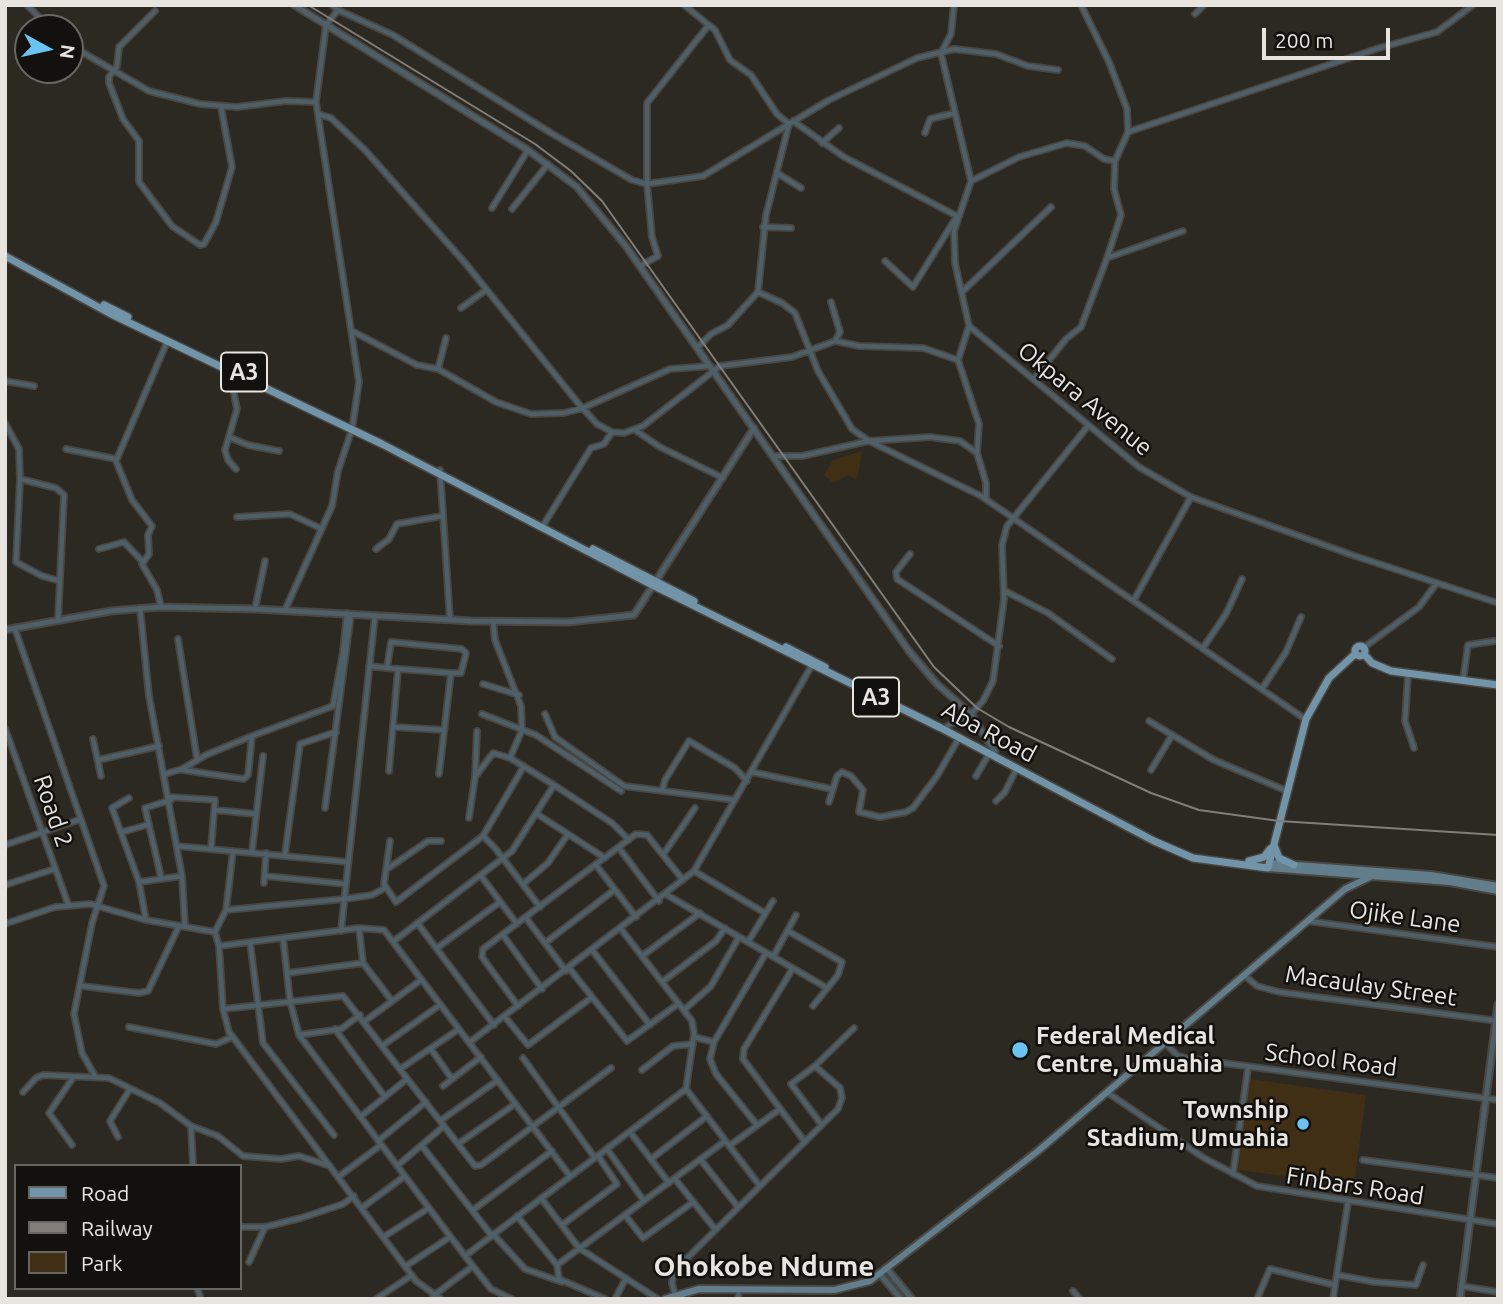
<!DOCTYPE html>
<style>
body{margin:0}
#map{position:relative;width:1503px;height:1304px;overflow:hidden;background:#2c2822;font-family:Ubuntu,sans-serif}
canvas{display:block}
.frame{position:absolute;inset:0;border:7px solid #e8e5e1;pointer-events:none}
.legend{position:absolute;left:14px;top:1164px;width:228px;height:126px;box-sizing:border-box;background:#13110e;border:2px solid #686662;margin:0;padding:9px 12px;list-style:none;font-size:21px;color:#e8e5e1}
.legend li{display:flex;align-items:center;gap:14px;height:35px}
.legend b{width:35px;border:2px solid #686662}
.north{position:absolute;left:14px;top:14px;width:70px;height:70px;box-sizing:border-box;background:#13110e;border:2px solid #686662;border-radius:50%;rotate:98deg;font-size:19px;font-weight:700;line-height:28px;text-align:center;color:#e8e5e1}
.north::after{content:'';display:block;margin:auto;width:24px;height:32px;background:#6bc3f2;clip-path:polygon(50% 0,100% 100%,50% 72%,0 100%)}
.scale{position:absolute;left:1262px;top:28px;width:128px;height:32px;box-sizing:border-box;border:4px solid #e8e5e1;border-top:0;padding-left:9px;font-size:21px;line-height:24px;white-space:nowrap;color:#e8e5e1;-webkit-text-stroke:5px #13110e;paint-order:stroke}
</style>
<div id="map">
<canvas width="1503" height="1304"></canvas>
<div class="frame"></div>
<ul class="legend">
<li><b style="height:9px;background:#7194a8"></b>Road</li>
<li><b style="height:9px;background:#817e79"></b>Railway</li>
<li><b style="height:19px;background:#412f15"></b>Park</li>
</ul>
<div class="north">N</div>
<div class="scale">200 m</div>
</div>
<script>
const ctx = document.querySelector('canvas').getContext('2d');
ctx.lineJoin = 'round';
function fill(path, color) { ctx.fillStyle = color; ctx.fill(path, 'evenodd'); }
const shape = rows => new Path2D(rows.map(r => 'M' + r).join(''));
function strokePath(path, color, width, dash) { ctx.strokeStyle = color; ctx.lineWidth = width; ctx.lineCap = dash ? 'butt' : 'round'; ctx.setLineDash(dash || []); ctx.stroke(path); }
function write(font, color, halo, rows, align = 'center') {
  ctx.font = font + ' Ubuntu,sans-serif'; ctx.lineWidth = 5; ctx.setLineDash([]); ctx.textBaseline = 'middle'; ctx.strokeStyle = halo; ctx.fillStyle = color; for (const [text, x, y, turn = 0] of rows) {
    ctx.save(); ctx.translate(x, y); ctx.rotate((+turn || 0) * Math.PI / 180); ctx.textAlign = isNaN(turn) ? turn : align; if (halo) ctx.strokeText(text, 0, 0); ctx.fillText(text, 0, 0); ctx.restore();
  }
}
const green = shape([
 [862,451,857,480,848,475,833,483,824,475,833,460],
 [1250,1079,1366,1095,1354,1185,1238,1170]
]);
const minor = shape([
 [27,5,50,28],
 [332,5,338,10],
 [684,5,715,30,730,60,751,75,777,114,789,124,766,215,758,292,782,303,795,313,818,371,852,429,869,441,981,496,1305,719],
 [954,5,951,34,941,53,971,181,954,231,955,263,969,326,1139,467,1191,497,1355,556,1498,603],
 [1081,5,1109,62,1127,109,1128,132],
 [155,11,119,47,117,66,109,77,109,83,123,119,139,141,139,182,172,226,200,245,204,244,216,222,232,167,221,107],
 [1195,14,1204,5],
 [70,45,149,91,200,104,237,107,286,101,316,102],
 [318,114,331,118,365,150,466,264,578,403,597,424,612,432],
 [793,121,844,157,957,216,913,287,885,261],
 [925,133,930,119,955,113],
 [822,143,839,128],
 [777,173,801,188],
 [971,181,1019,157,1067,143,1085,146,1104,159,1115,161],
 [492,208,528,150],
 [512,209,548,164],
 [763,227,791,228],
 [1107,258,1121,215,1114,189,1115,161,1128,132,1379,48,1437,32,1473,5],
 [640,266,658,256,652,237,647,184,647,103,708,26],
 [963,291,1051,207],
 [831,302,840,332,835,341],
 [461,308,486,290],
 [969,326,958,360,979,424,977,453,986,483,986,499],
 [352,331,417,365,438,369,496,402,531,414,564,413,583,408,670,369,710,366],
 [697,348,711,334,728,325,758,292],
 [438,369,446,338],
 [233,373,232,384,237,409,225,450,228,460,236,469],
 [1034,379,1066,339,1081,327,1107,258,1183,231],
 [5,381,34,386],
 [5,423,19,449,20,479,56,488,64,495,58,621],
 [635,430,660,447,723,478],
 [229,437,248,445,279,451],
 [66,449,116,459],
 [773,456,802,456,869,441,930,437,960,441,977,453],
 [440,470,450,620],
 [20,479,16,562,42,576,60,581],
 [237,517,290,514,322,529],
 [544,524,591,448,604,444,612,432,624,433,643,426,720,366,792,357,835,341,859,346,923,348,958,360],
 [99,549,124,542,142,561],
 [376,549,389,539,397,524,442,516],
 [910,554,896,572,897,579,999,646],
 [1005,591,1048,613,1112,659],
 [1134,600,1191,497],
 [161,607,157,590,142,564,149,554,148,535,152,526,132,500,116,461,167,342],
 [140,608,149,696,182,876,185,926],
 [255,609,265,561],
 [285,610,332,506,338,471,352,429,359,382,316,102,326,25,338,10,393,35,551,133,632,180,647,184,703,176,829,100,917,58,954,49,996,54,1028,66,1058,70],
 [493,621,495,640,521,706,522,730,510,758],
 [15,629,104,886,92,923,74,1014,82,1053,95,1076],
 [178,639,197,759],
 [1203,648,1226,614,1242,579],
 [1363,648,1419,607,1436,584],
 [369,666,387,668,451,673,461,673,466,653,462,649,391,642,387,668],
 [1408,674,1405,721,1414,748],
 [1463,680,1468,645,1494,641],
 [483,684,519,695],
 [1262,689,1286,652,1301,617],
 [482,714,536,735,621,791],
 [545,714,555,737,624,786,735,800],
 [1149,721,1214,760,1287,791],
 [947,726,971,714,983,701,993,681,1004,599,1002,545,1007,526,1088,426],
 [393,727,444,730],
 [5,728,68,904],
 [93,739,101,776],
 [98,760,159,746],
 [183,770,244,779,248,775,252,736],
 [1151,770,1171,737],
 [389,771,398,669],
 [752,772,832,789],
 [165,774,182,769,206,755,252,736,333,706,343,652,347,613],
 [439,774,451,673],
 [976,776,989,754],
 [475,777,477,731],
 [662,791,665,780,689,741,735,768,747,781],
 [170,797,215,800,211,849],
 [129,798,112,808,139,882,146,920],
 [996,801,1005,792,1017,768],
 [829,802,837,776,842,772,851,776,863,790,859,812,880,817,906,812,913,808,937,776,959,738],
 [325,808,351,614],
 [215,810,256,814],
 [537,814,605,858],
 [469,818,475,777,493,753,510,758,554,785,612,823,629,840],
 [122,832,147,825],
 [483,836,495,848,540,907],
 [390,841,384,884,396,902,483,836,524,766],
 [5,845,81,819],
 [177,846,348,862],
 [619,848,659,901],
 [252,852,263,756],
 [285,854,300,744,336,732],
 [663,855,695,808],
 [596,865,636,917],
 [387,869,428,841,441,841],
 [694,871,765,913],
 [265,876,346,884],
 [481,876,517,924],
 [161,877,145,808,171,800],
 [139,882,182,876],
 [264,883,266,853],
 [523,884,548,863,568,834],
 [5,885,54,869],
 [667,895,827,988],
 [226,910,344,899,372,895,385,888],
 [526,918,566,971],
 [1308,921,1498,947],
 [5,924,55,907,90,904,146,920,215,932,219,946,223,1009,229,1032,416,1281,441,1299],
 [418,924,494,1025],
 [359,928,363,963,392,1001],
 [621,929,692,1021,694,1034,686,1089,760,1186],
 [341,931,375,615],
 [788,931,842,962,838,975,813,1006],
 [215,932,226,910,233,851],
 [503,935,542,989],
 [283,938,290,1001,299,1035,465,1256,491,1289,512,1299],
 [394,941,512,851,554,785],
 [250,942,263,1043,334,1135],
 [748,942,773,901],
 [545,943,613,891],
 [219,946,359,928,384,930,570,1176],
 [437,948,500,902],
 [592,950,650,1025],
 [642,956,700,913],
 [773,957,796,915],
 [569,968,627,1041,678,1004],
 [793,968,744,1049,743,1059,805,1142],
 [288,973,363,963],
 [1244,975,1257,986,1279,992,1498,1021],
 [662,982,716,941,725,928],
 [82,986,139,993,148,991,179,926],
 [518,1006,482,957,483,949,636,834,647,835,683,880],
 [223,1009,343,996,475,1166,481,1165,611,1068],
 [684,1010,711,986,739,937],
 [505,1017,528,1045,592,997],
 [365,1021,421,980],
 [129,1027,216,1044,232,1037],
 [335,1029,385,1097],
 [299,1035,341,1029,360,1015],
 [694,1037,714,1042],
 [470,1042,694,871,812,665],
 [1165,1043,1178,1056,1186,1058,1498,1100],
 [382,1046,440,1005],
 [431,1049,452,1079],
 [523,1058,595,1158],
 [400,1069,459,1029],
 [642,1070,673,1046,693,1044],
 [443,1086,481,1057],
 [23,1092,36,1078,43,1075,109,1078,160,1103,191,1126,218,1136,243,1156,281,1159,299,1156,330,1166],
 [1108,1093,1204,1158,1257,1186,1498,1224],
 [360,1117,407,1079],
 [440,1121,498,1080],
 [821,1124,791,1084,815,1066,854,1028],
 [757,1125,716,1074,710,1059,714,1042,766,953],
 [191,1126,193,1166],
 [630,1132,669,1183],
 [118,1137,110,1121,130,1089],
 [378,1141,426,1102],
 [458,1144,515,1104],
 [72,1145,49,1113,72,1079],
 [422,1146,492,1236],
 [729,1146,780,1109],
 [607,1149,644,1201],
 [651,1159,707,1116],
 [700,1159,738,1207],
 [1363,1160,1498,1178],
 [397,1166,444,1126],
 [1233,1174,1248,1068],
 [338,1177,381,1145],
 [675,1179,715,1229],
 [541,1198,579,1248,658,1299],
 [363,1207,405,1176],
 [473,1210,552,1151],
 [625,1215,643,1238,692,1203],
 [517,1216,557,1265,559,1279,605,1299],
 [562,1225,617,1184,598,1156],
 [240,1227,265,1227,301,1218,343,1204,354,1196],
 [493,1234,525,1269,562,1282],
 [385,1236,429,1208],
 [465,1256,686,1089],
 [249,1262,265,1227],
 [557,1265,725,1141],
 [406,1266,450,1237],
 [1337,1275,1375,1282,1416,1285,1423,1265],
 [1461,1286,1498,1292],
 [197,1288,201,1299],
 [1073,1291,1080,1299],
 [675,1295,672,1283,674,1271,838,1109,842,1098,840,1088,815,1066],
 [433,1296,473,1266],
 [376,1299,412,1275],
 [615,1299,626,1278],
 [738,1299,739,1289],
 [1257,1299,1270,1269,1335,1285],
 [1333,1299,1348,1202]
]);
const tertiary = shape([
 [294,5,528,150,577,187,625,245,909,651,937,684,971,714,995,752],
 [5,630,111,611,159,607,255,609,471,621,568,622,634,615,754,428],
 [887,1269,912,1299],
 [880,1274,901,1299],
 [1460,1299,1498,1004]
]);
const secondary = shape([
 [1269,863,1431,875,1498,886],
 [1268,868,1450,882,1498,891],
 [665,1299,699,1289,834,1290,870,1281,1038,1151,1345,889,1374,875]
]);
const primary = shape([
 [5,256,111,314,382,444,654,586,941,728,1154,841,1193,858,1268,868,1306,719,1329,678,1355,654],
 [104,305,128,317],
 [593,549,694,601],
 '1355 651a5 5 0 1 1 10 0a5 5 0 1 1-10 0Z',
 [786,647,825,667],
 [1364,654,1372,663,1391,671,1498,685],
 [1274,845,1279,858,1294,865],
 [1249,861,1264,857,1270,849]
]);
const rail = shape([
 [308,5,535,144,571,171,602,201,934,667,977,708,1009,727,1151,793,1199,810,1279,821,1498,835]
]);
const markers = [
 [1020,1050,9,"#6bc3f2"],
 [1303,1124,7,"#6bc3f2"]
];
const shields = [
 [244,372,46],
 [876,697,46]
];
const shieldNames = [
 ["A3",244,372],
 ["A3",876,697]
];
const streetNames = [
 ["Okpara Avenue",1085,399,39],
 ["Aba Road",989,732,28],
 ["Road 2",53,811,71],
 ["Ojike Lane",1405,917,8],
 ["Macaulay Street",1371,986,8],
 ["School Road",1331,1060,7],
 ["Finbars Road",1355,1186,9]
];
const poiNames = [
 ["Federal Medical",1036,1036],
 ["Centre, Umuahia",1036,1064],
 ["Township",1289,1110,"right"],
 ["Stadium, Umuahia",1289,1138,"right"]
];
const quarterNames = [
 ["Ohokobe Ndume",764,1267]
];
fill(green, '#412f15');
strokePath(minor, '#4a4641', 8);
strokePath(tertiary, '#4a4641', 9);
strokePath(secondary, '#4a4641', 10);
strokePath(primary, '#4a4641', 10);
strokePath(minor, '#4e5f68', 4.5);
strokePath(tertiary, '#4e5f68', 5);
strokePath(secondary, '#627d8c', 6);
strokePath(primary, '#7194a8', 7);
strokePath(rail, '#817e79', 2);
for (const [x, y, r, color] of markers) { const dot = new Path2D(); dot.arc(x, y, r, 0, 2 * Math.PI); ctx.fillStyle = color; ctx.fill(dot); strokePath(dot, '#13110e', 2.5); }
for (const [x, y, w] of shields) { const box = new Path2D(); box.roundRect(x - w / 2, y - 19.5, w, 39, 5); ctx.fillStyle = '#13110e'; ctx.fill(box); strokePath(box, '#e8e5e1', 2); }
write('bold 23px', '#e8e5e1', null, shieldNames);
write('24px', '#e8e5e1', '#13110e', streetNames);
write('bold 24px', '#e8e5e1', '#13110e', poiNames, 'left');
write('bold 28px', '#e8e5e1', '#13110e', quarterNames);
</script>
